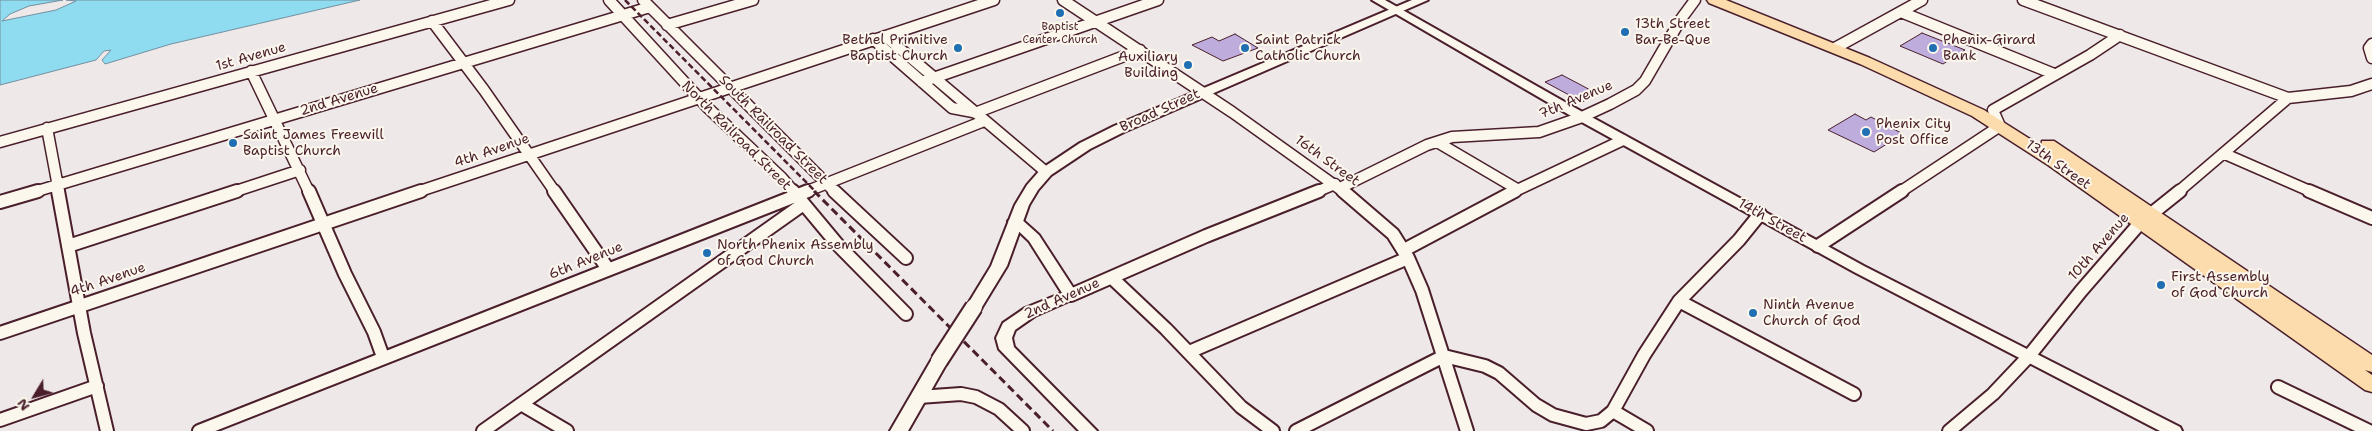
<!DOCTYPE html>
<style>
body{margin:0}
#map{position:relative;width:2372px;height:431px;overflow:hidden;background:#efe8e9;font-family:"Shantell Sans",sans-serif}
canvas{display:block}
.north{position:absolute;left:10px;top:371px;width:50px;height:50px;-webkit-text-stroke:4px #fbf7ec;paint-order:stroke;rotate:233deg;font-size:14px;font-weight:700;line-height:20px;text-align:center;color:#4a1f2b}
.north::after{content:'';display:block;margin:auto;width:18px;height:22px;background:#4a1f2b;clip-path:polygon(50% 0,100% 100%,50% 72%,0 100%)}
</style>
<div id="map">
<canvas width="2372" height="431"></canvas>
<div class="north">N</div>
</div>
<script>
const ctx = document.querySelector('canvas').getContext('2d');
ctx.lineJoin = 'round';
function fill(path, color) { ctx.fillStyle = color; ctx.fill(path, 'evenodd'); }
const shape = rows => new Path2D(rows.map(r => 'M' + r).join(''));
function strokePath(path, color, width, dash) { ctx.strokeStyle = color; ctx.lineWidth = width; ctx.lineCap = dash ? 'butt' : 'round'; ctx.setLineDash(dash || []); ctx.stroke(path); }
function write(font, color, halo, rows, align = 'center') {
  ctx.font = font + ' "Shantell Sans",sans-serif'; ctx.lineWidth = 4; ctx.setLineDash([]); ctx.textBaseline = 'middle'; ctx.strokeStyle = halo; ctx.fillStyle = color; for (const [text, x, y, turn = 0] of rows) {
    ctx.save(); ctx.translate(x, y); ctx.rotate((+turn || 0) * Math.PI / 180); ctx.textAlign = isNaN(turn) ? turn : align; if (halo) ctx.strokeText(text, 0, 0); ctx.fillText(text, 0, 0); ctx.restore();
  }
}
const water = shape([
 [0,0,63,0,29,6,10,14,2,21,56,10,76,1,66,0,360,0,171,44,105,64,102,60,111,50,104,51,96,60,0,85,0,0]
]);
const building = shape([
 [1922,33,1965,50,1943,64,1900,46,1922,33],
 [1235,34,1258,48,1223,61,1192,45,1212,37,1219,41,1235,34],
 [1562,75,1598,94,1582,102,1545,82,1562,75],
 [1855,114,1866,120,1871,117,1903,134,1874,152,1828,130,1855,114]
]);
const minorFar1 = shape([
 [609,0,708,108,782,178,794,192],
 [643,0,835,192],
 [1063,0,1232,112,1344,192],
 [2023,0,2288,98,2351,91,2372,84],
 [1901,12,2054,74],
 [432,21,484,90,555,192],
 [667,25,753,0],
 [885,36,1046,172],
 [873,39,952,108,973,112],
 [2372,44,2369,48,2372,58],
 [1835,48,1922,0],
 [251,71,309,192],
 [922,82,1158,0],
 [975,113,1140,50],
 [47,128,59,192],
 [0,142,509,0],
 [1437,142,1517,189],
 [2225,154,2312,192],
 [1340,188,1427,145,1452,137,1539,132,1582,117,1610,104,1636,90,1645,81,1681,19,1695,0],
 [34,192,650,7],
 [233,192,300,170],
 [417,192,994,0],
 [805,192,984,121],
 [1316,192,1335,184],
 [1513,192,1623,140],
 [1900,192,2000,126,1993,110,2090,55,2120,35],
 [2178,192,2288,98]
]);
const minor = shape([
 [58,191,84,333,107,431],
 [309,191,345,274,374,332,383,357],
 [554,191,608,269],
 [793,191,838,245,906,314],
 [834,191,906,258],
 [1343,191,1393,234,1408,258,1422,290,1467,431],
 [2309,191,2372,218],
 [0,202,38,191],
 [68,246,237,191],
 [1818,246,1902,191],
 [1404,250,1515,191],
 [1112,278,1166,329,1241,407,1273,431],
 [1071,295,1206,236,1319,191],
 [1679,301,1854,394],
 [0,333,421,191],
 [1189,352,1408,258],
 [2278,387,2369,431],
 [919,397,961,394,976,397,999,409,1023,431],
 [521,404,567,431],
 [1613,411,1647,431],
 [0,420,97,386],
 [199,431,808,191],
 [483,431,802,205],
 [1296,431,1444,356,1485,366,1499,373,1536,405,1553,415,1586,424,1601,421,1613,411,1644,355,1679,301,1739,240,1760,214],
 [1949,431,1993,394,2029,356,2081,291,2140,223,2180,191]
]);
const tertiary = shape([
 [1372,0,1385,0,1586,114,1864,266,2180,427,2182,431,2160,431,1854,272,1578,120,1372,0],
 [1015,217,1020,218,1039,235,1078,295,1076,298,1035,316,1015,330,1012,338,1014,347,1097,431,1079,431,999,349,996,338,1003,323,1025,308,1062,293,1029,241,1008,221,1015,217]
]);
const secondary = shape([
 [1412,0,1428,0,1124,132,1090,149,1051,175,1038,190,1029,205,1007,266,982,307,980,311,968,311,966,307,991,266,1015,205,1027,185,1041,169,1080,143,1114,126,1412,0],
 [939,355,945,357,948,361,908,431,890,431,933,357,939,355]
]);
const primary = shape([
 [1707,0,1726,0,1870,58,1984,110,2041,146,2042,141,2054,141,2372,355,2372,372,2365,370,2372,375,2372,392,2365,390,2048,165,1972,116,1860,64,1709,3,1707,0]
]);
const railFar1 = shape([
 [625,0,816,192]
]);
const rail = shape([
 [814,191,1053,431]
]);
const secondaryBridge = shape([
 [939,361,974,307]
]);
const markers = [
 [1060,13,5,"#1f6fb2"],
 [1625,32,5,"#1f6fb2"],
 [958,48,5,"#1f6fb2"],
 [1245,48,5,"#1f6fb2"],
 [1933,48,5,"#1f6fb2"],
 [1188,65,5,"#1f6fb2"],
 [1866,132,5,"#1f6fb2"],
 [233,143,5,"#1f6fb2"],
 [707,253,5,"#1f6fb2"],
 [2161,285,5,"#1f6fb2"],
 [1753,313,5,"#1f6fb2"]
];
const farPoinames = [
 ["Baptist",1060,27],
 ["Center Church",1060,40]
];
const poiNames = [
 ["13th Street",1635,24],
 ["Bar-Be-Que",1635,40],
 ["Bethel Primitive",948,40,"right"],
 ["Baptist Church",948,56,"right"],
 ["Saint Patrick",1255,40],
 ["Catholic Church",1255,56],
 ["Phenix-Girard",1943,40],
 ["Bank",1943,56],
 ["Auxiliary",1178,57,"right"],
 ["Building",1178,73,"right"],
 ["Phenix City",1876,124],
 ["Post Office",1876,140],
 ["Saint James Freewill",243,135],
 ["Baptist Church",243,151],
 ["North Phenix Assembly",717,245],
 ["of God Church",717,261],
 ["First Assembly",2171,277],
 ["of God Church",2171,293],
 ["Ninth Avenue",1763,305],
 ["Church of God",1763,321]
];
const streetNames = [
 ["1st Avenue",251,57,-16],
 ["2nd Avenue",339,100,-17],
 ["7th Avenue",1576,100,-23],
 ["Broad Street",1160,111,-24],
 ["South Railroad Street",773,130,45],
 ["North Railroad Street",736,136,45],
 ["4th Avenue",492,151,-19],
 ["16th Street",1327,161,36],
 ["13th Street",2058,165,35],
 ["14th Street",1772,221,29],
 ["10th Avenue",2099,247,-49],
 ["6th Avenue",586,261,-22],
 ["4th Avenue",108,280,-19],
 ["2nd Avenue",1062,299,-24]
];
fill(water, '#8fdbef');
strokePath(water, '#7390a1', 1);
fill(building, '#beacdc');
strokePath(building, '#4a1f2b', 1);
strokePath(minorFar1, '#4a1f2b', 13);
strokePath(minor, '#4a1f2b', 16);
strokePath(tertiary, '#4a1f2b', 4);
strokePath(secondary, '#4a1f2b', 4);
strokePath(primary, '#4a1f2b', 3);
strokePath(minorFar1, '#fbf7ec', 10);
strokePath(minor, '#fbf7ec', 12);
fill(tertiary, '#fbf7ec');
fill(secondary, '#fbf7ec');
fill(primary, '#fcdcac');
strokePath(railFar1, '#4a1f2b', 2.5, [6, 3]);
strokePath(rail, '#4a1f2b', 3, [8, 4.5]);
strokePath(secondaryBridge, '#4a1f2b', 20, []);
strokePath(secondaryBridge, '#fbf7ec', 16);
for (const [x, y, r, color] of markers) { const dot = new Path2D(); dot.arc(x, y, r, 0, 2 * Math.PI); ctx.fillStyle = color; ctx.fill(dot); strokePath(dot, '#fbf7ec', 2); }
write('11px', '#4a1f2b', '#fbf7ec', farPoinames);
write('14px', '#4a1f2b', '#fbf7ec', poiNames, 'left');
write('14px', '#4a1f2b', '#fbf7ec', streetNames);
</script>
